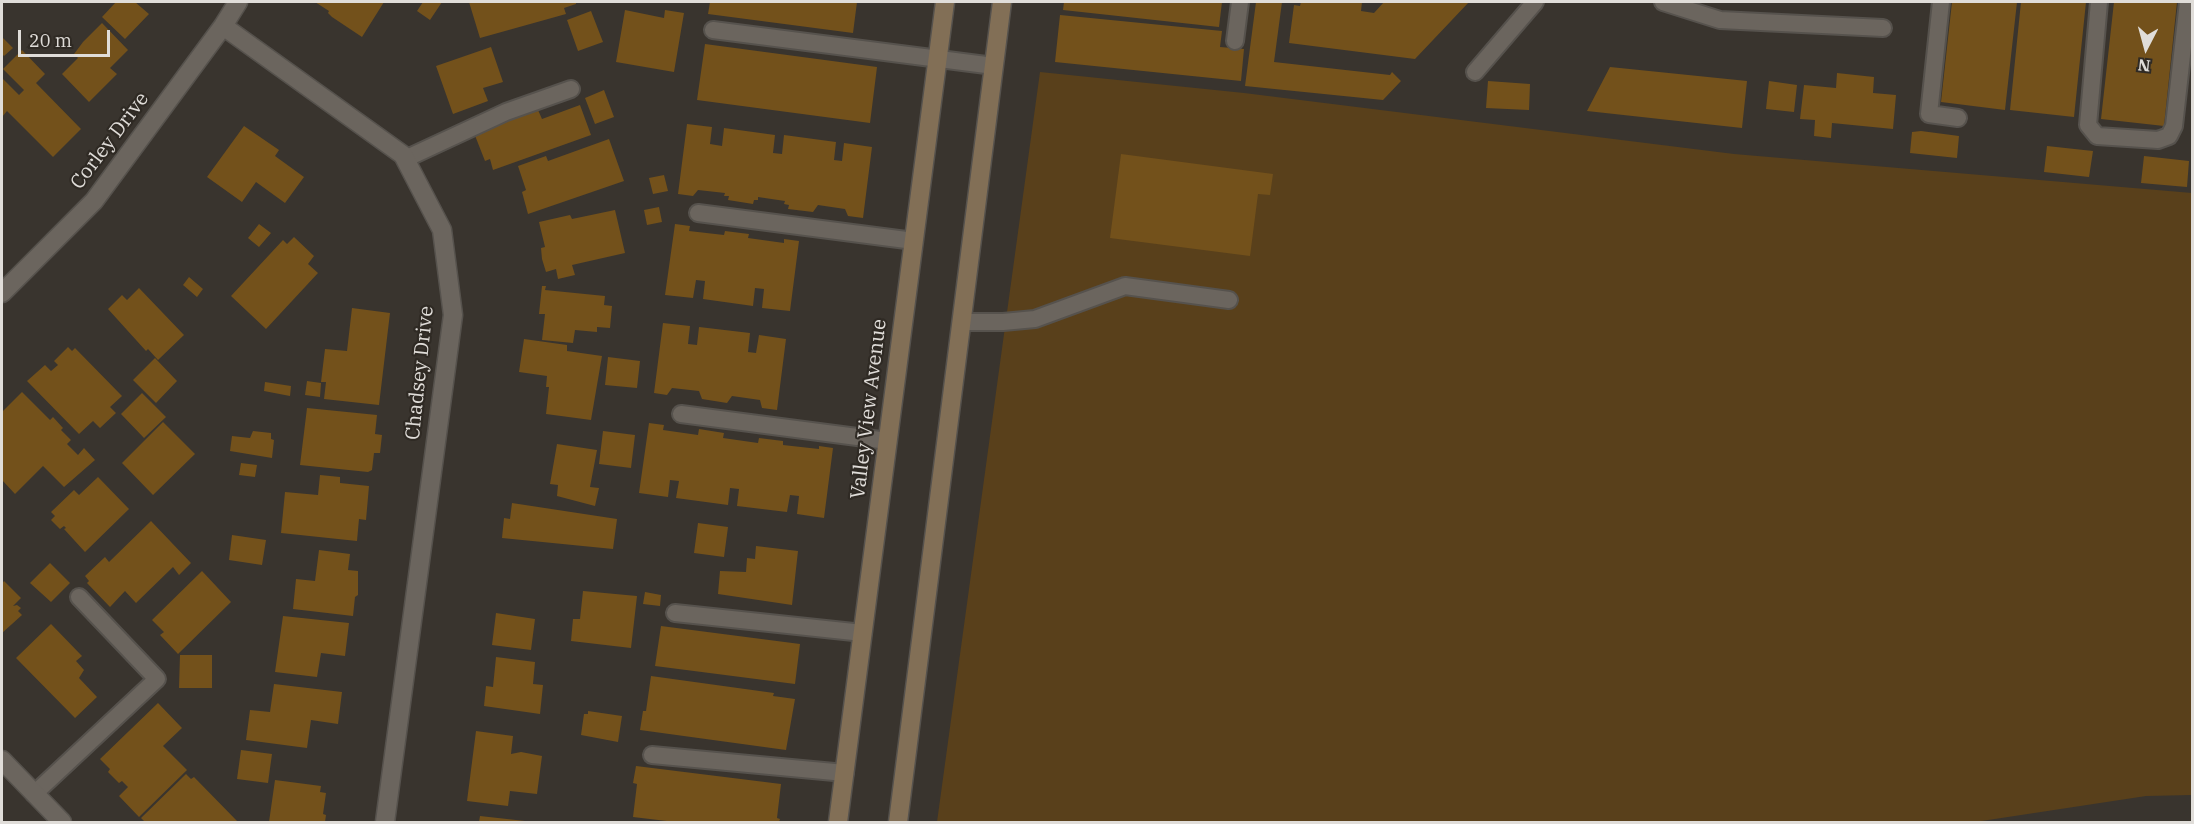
<!DOCTYPE html>
<style>
body{margin:0}
#map{position:relative;width:2194px;height:824px;overflow:hidden;background:#39342e;font-family:"IBM Plex Serif",serif}
canvas{display:block}
.frame{position:absolute;inset:0;border:3px solid #e0ddd9;pointer-events:none}
.north{position:absolute;left:2116px;top:18px;width:60px;height:60px;-webkit-text-stroke:4px #2f2a24;paint-order:stroke;rotate:186deg;font-size:16px;font-weight:700;line-height:24px;text-align:center;color:#e0ddd9}
.north::after{content:'';display:block;margin:auto;width:21px;height:27px;background:#e0ddd9;clip-path:polygon(50% 0,100% 100%,50% 72%,0 100%)}
.scale{position:absolute;left:18px;top:30px;width:92px;height:27px;box-sizing:border-box;border:3px solid #e0ddd9;border-top:0;padding-left:8px;font-size:18px;line-height:21px;white-space:nowrap;color:#e0ddd9;-webkit-text-stroke:4px #2f2a24;paint-order:stroke}
</style>
<div id="map">
<canvas width="2194" height="824"></canvas>
<div class="frame"></div>
<div class="north">N</div>
<div class="scale">20 m</div>
</div>
<script>
const ctx = document.querySelector('canvas').getContext('2d');
ctx.lineJoin = 'round';
function fill(path, color) { ctx.fillStyle = color; ctx.fill(path, 'evenodd'); }
const shape = rows => new Path2D(rows.map(r => 'M' + r).join(''));
function strokePath(path, color, width, dash) { ctx.strokeStyle = color; ctx.lineWidth = width; ctx.lineCap = dash ? 'butt' : 'round'; ctx.setLineDash(dash || []); ctx.stroke(path); }
function write(font, color, halo, rows, align = 'center') {
  ctx.font = font + ' "IBM Plex Serif",serif'; ctx.lineWidth = 4.5; ctx.setLineDash([]); ctx.textBaseline = 'middle'; ctx.strokeStyle = halo; ctx.fillStyle = color; for (const [text, x, y, turn = 0] of rows) {
    ctx.save(); ctx.translate(x, y); ctx.rotate((+turn || 0) * Math.PI / 180); ctx.textAlign = isNaN(turn) ? turn : align; if (halo) ctx.strokeText(text, 0, 0); ctx.fillText(text, 0, 0); ctx.restore();
  }
}
const green = shape([
 [1040,72,1244,93,1734,154,2192,193,2192,795,2146,796,1975,822,937,822]
]);
const building = shape([
 [116,2,135,2,149,14,125,39,102,17],
 [315,2,384,2,362,37,332,17,328,13,329,11],
 [423,2,442,2,430,20,417,11],
 [469,2,576,2,576,4,564,8,566,14,480,38],
 [710,2,857,2,853,33,708,14],
 [1064,2,1222,2,1219,27,1063,10],
 [1256,2,1282,2,1274,62,1390,75,1392,72,1401,81,1383,100,1245,86],
 [1301,2,1362,2,1361,11,1374,13,1384,2,1469,2,1415,59,1289,43,1294,5,1300,6],
 [1952,2,2017,2,2005,110,1941,102],
 [2021,2,2086,2,2074,117,2010,110],
 [2114,2,2177,2,2164,126,2101,119],
 [625,10,664,18,665,10,684,13,674,72,616,62],
 [591,11,603,42,578,51,567,20],
 [1060,15,1222,31,1220,47,1244,49,1241,81,1055,62],
 [102,23,128,50,110,68,117,74,89,102,62,74,78,58,74,54,83,42],
 [2,37,13,48,4,56,2,54],
 [705,44,877,67,870,123,697,100],
 [491,47,503,82,483,88,488,101,453,114,436,66],
 [22,50,45,74,36,83,81,129,53,157,7,111,2,117,2,78,19,95,24,90,3,69],
 [1610,67,1747,81,1742,128,1587,111],
 [1837,73,1874,77,1873,93,1896,95,1893,129,1832,123,1831,138,1814,136,1815,120,1800,119,1804,85,1836,88],
 [1488,81,1530,84,1529,110,1486,108],
 [1769,81,1797,85,1794,112,1766,109],
 [604,90,614,117,595,124,585,98],
 [580,105,591,135,493,170,490,159,485,161,474,133,538,110,542,119],
 [687,124,712,127,710,144,722,146,724,128,775,135,773,153,782,154,784,135,836,142,834,160,842,161,844,143,872,147,863,218,848,216,845,209,818,205,813,212,788,209,789,205,784,204,785,201,758,197,758,200,754,200,753,204,728,200,729,196,724,196,725,193,698,190,693,196,678,194],
 [244,126,279,150,275,156,304,177,285,203,256,182,242,202,207,177],
 [1921,131,1959,136,1957,158,1910,153,1912,132],
 [609,139,624,181,528,214,522,192,526,190,518,166,546,156,548,161],
 [2047,146,2093,151,2089,177,2044,172],
 [1121,154,1273,174,1270,195,1258,194,1250,256,1110,238],
 [2144,156,2189,161,2187,187,2141,183],
 [664,175,668,191,653,194,649,178],
 [659,207,662,222,647,225,644,210],
 [615,210,625,253,572,265,575,275,558,279,556,269,546,272,542,259,541,248,545,247,539,222,570,215,572,219],
 [259,224,271,233,259,247,248,238],
 [675,224,690,226,689,231,724,235,725,231,749,234,748,238,784,243,784,239,799,241,790,311,762,308,764,289,755,288,753,306,703,299,705,281,696,280,693,298,665,295],
 [294,237,314,256,308,264,318,273,266,329,231,296,283,240,287,244],
 [189,277,203,289,197,297,183,285],
 [542,286,546,286,545,290,605,296,604,305,612,306,610,328,597,327,597,332,575,330,573,343,542,340,545,314,539,314],
 [139,288,184,335,158,360,148,349,146,351,108,309,122,295,127,300],
 [352,308,390,313,379,405,324,399,326,382,321,382,325,349,347,351],
 [663,323,690,326,688,344,697,345,699,327,750,333,748,352,756,353,759,335,786,339,777,410,762,408,760,400,732,396,727,403,702,399,699,391,672,388,667,395,654,393],
 [524,339,567,345,567,351,602,356,591,420,546,414,549,387,546,387,547,376,519,372],
 [68,347,72,351,75,348,122,396,110,407,116,413,100,428,93,421,79,434,27,381,45,365,51,371,58,365,54,361],
 [608,357,640,361,637,388,605,385],
 [155,358,177,381,156,403,133,380],
 [307,381,321,383,320,397,305,395],
 [265,382,291,386,290,396,264,391],
 [22,392,50,420,53,417,63,428,61,430,71,440,67,444,78,455,84,448,95,460,64,487,43,466,15,494,2,480,2,412],
 [142,393,166,417,144,438,121,414],
 [307,408,377,415,375,434,382,435,380,453,374,453,372,470,368,472,300,465],
 [163,422,195,454,153,495,122,463],
 [649,423,664,425,663,430,698,435,699,429,724,433,723,438,758,443,759,438,783,441,783,445,819,449,819,446,833,448,824,518,797,514,799,496,790,495,787,512,737,506,739,489,730,488,728,505,676,498,679,481,670,480,668,497,639,493],
 [253,431,271,433,271,439,274,440,272,458,230,451,232,436,250,438],
 [603,431,635,435,631,468,599,464],
 [557,444,597,450,590,487,599,488,595,506,557,496,558,485,550,484],
 [241,463,257,465,255,477,239,475],
 [320,475,340,477,340,483,369,486,366,520,359,519,357,541,281,533,285,492,318,495],
 [98,477,129,509,85,552,64,529,66,528,64,526,60,529,51,520,55,516,51,512,74,490,79,495],
 [512,503,617,519,613,549,502,538,504,518,510,519],
 [151,521,191,563,179,575,173,567,136,603,125,591,110,607,87,583,89,581,85,576,105,557,109,562],
 [698,523,728,527,724,557,694,553],
 [232,535,266,540,262,565,229,560],
 [756,546,798,551,792,605,718,594,720,571,746,572,747,558,755,559],
 [319,550,350,554,348,570,358,571,358,595,355,597,353,616,293,609,296,579,315,581],
 [50,563,70,583,51,602,30,583],
 [202,571,231,602,178,654,160,635,164,632,152,620],
 [4,581,21,598,13,606,17,605,21,608,18,611,22,615,2,633,2,584],
 [583,591,637,596,631,648,571,641,573,619,580,619],
 [645,592,661,595,660,606,643,604],
 [496,613,535,619,531,650,492,645],
 [283,616,349,623,345,656,321,653,317,677,275,672],
 [51,624,82,656,76,661,84,670,79,678,97,697,75,718,16,658],
 [661,626,800,644,795,684,655,666],
 [180,655,212,655,212,688,179,688],
 [496,657,535,662,533,684,543,685,540,714,484,706,486,686,493,687],
 [651,676,774,693,773,696,795,699,786,750,640,730,643,711,646,711],
 [274,684,342,692,338,724,311,720,307,748,246,740,250,710,270,712],
 [158,703,182,728,163,746,187,770,139,817,119,796,128,787,122,781,119,783,108,772,110,769,100,759],
 [588,711,622,716,618,742,581,735,584,714,588,714],
 [476,731,513,736,511,754,521,752,542,756,537,794,510,791,508,806,467,801],
 [241,750,272,754,268,783,237,779],
 [636,766,781,784,777,818,780,819,779,822,675,822,633,817,637,784,633,783],
 [186,774,191,779,194,777,238,822,145,822,141,818],
 [275,780,321,786,320,792,326,793,323,814,326,815,325,822,269,822],
 [480,816,525,821,525,822,479,822]
]);
const lane = shape([
 [1663,2,1720,20,1883,28],
 [1941,2,1929,114,1958,118],
 [2099,2,2088,125,2097,136,2158,140,2169,136,2174,126,2188,2],
 [713,30,994,66],
 [1235,41,1240,2],
 [1475,72,1535,2],
 [405,159,506,112,571,89],
 [698,213,914,241],
 [962,322,1003,322,1035,319,1125,286,1229,300],
 [681,414,888,441],
 [675,613,863,633],
 [652,755,845,773],
 [34,794,157,679,79,597]
]);
const street = shape([
 [223,26,403,155,442,230,453,315,385,822],
 [2,293,94,201,223,26,238,2],
 [2,760,62,822]
]);
const secondary = shape([
 [838,822,945,2],
 [898,822,1002,2]
]);
const streetNames = [
 ["Corley Drive",110,141,-53],
 ["Chadsey Drive",420,373,-84],
 ["Valley View Avenue",869,409,-83]
];
fill(green, '#59401b');
fill(building, '#73511b');
strokePath(lane, '#56524d', 20);
strokePath(street, '#56524d', 21);
strokePath(secondary, '#56524d', 21);
strokePath(lane, '#6b655e', 16);
strokePath(street, '#6b655e', 18);
strokePath(secondary, '#826f56', 18);
write('20px', '#e0ddd9', '#2f2a24', streetNames);
</script>
